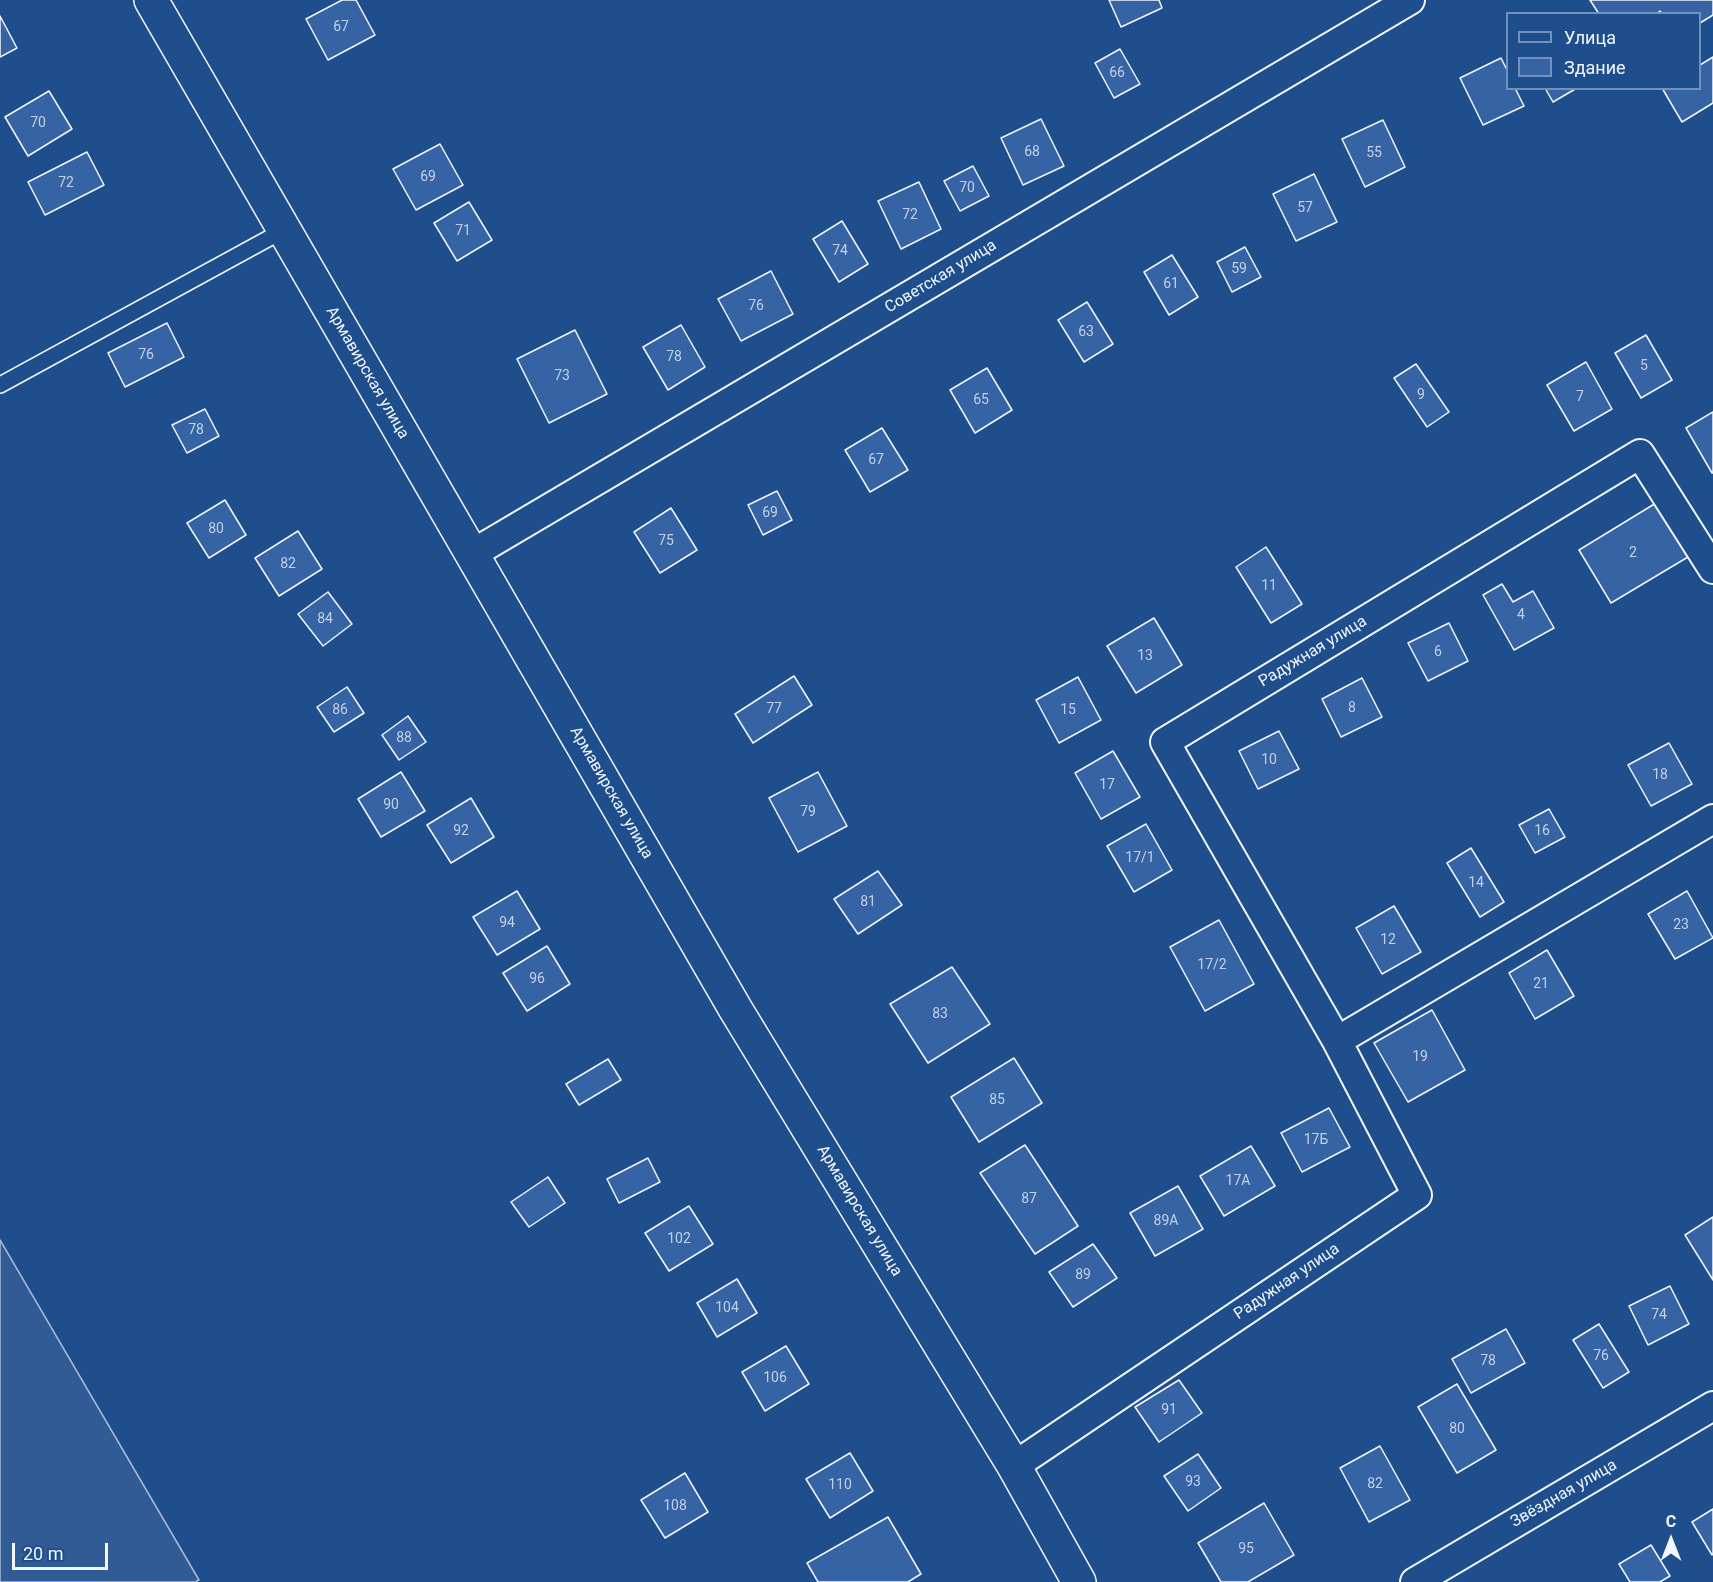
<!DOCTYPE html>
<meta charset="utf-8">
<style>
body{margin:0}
#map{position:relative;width:1713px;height:1582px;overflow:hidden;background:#1f4e8c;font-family:Roboto,sans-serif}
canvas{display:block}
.legend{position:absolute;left:1506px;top:12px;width:195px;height:78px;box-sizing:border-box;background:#1f4e8c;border:2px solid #7391ba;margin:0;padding:8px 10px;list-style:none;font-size:18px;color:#f2f6ff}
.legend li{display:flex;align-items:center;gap:12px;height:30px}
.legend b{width:30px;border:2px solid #7391ba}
.north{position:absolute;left:1641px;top:1510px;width:60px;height:60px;-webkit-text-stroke:4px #1f4e8c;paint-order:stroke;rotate:0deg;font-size:16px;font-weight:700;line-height:24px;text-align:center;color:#f2f6ff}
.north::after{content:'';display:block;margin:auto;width:21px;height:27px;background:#f2f6ff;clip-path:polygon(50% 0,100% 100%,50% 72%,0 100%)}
.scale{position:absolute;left:12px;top:1543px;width:96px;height:27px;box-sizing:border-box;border:3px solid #f2f6ff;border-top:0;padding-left:8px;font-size:18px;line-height:21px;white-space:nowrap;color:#f2f6ff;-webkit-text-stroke:4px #1f4e8c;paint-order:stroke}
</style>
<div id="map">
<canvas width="1713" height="1582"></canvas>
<ul class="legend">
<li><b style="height:8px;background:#1f4e8c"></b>Улица</li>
<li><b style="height:16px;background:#3563a3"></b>Здание</li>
</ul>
<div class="north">С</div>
<div class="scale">20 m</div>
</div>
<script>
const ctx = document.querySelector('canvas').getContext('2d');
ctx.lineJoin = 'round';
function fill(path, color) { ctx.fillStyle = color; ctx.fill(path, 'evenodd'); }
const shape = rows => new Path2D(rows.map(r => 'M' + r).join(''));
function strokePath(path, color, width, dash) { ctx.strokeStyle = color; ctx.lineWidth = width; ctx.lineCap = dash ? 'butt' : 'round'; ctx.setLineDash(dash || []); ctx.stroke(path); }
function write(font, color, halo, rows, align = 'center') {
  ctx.font = font + ' Roboto,sans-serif'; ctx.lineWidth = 4.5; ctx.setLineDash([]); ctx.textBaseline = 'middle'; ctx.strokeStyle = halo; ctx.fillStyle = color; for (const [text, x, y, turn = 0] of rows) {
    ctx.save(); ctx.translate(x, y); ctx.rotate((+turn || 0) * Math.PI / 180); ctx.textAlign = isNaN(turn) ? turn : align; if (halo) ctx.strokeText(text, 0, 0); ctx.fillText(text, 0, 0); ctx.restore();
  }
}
const built = shape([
 [0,1240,199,1580,195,1582,0,1582,0,1240]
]);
const building = shape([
 [342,0,356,0,375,35,328,60,306,19,342,0],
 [1109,0,1159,0,1162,8,1121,27,1109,0],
 [1590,0,1713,0,1713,15,1700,23,1700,14,1662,14,1660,11,1656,14,1599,14,1590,0],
 [0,16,17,48,0,57,0,16],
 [1120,49,1140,84,1114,98,1095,63,1120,49],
 [1713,57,1713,103,1682,122,1662,88,1700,88,1700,65,1713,57],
 [1501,58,1508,72,1508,88,1515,88,1524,106,1483,125,1460,78,1501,58],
 [1545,88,1577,88,1553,102,1545,88],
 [49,91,72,129,28,156,5,117,49,91],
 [1041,119,1064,166,1023,185,1001,138,1041,119],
 [1383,120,1405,167,1365,187,1342,139,1383,120],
 [440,144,463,185,416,210,393,169,440,144],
 [87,152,104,185,45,215,28,182,87,152],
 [973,166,989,196,960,211,944,181,973,166],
 [1314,174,1337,222,1296,241,1273,194,1314,174],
 [919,182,941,229,901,249,878,201,919,182],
 [469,202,492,240,457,261,434,223,469,202],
 [842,221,868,264,839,282,813,239,842,221],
 [1245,247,1261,277,1232,292,1217,262,1245,247],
 [1172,255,1198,297,1169,315,1144,272,1172,255],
 [771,271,793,314,741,341,718,299,771,271],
 [1087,302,1113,344,1084,362,1058,320,1087,302],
 [167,323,184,357,125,387,108,353,167,323],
 [681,325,705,367,668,390,643,347,681,325],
 [575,330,607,394,549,423,517,359,575,330],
 [1646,335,1672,380,1641,398,1615,353,1646,335],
 [1586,362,1612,409,1574,431,1547,385,1586,362],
 [1416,364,1449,412,1427,427,1394,378,1416,364],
 [987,368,1012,410,975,433,950,390,987,368],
 [205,409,219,436,187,453,172,425,205,409],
 [1713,412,1713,473,1712,473,1686,428,1713,412],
 [882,428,908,470,870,492,845,450,882,428],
 [777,491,792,520,763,535,748,505,777,491],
 [225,500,246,535,209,558,187,523,225,500],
 [1656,503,1688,557,1611,603,1579,550,1656,503],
 [671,508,697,550,660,573,634,532,671,508],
 [298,531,322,569,279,596,255,558,298,531],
 [1266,547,1302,604,1271,623,1236,567,1266,547],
 [1502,584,1513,602,1533,591,1554,628,1514,650,1483,595,1502,584],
 [328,592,352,624,323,646,298,614,328,592],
 [1154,618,1182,665,1136,693,1107,646,1154,618],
 [1449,623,1468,661,1428,681,1408,643,1449,623],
 [794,676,812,705,753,743,735,714,794,676],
 [1078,677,1101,720,1059,743,1036,700,1078,677],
 [1362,678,1382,717,1341,737,1322,699,1362,678],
 [347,687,364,713,334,732,317,707,347,687],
 [408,716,426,742,399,760,382,735,408,716],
 [1279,731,1299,769,1258,789,1239,751,1279,731],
 [1669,743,1692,784,1651,806,1628,765,1669,743],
 [1113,751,1140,797,1101,819,1075,773,1113,751],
 [401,772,425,811,381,837,358,799,401,772],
 [818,772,847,826,798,852,769,798,818,772],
 [471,798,494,837,451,863,427,825,471,798],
 [1549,809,1565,837,1535,853,1519,825,1549,809],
 [1146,824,1172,870,1134,892,1107,846,1146,824],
 [1471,848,1504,902,1480,917,1447,863,1471,848],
 [878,871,902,905,858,934,834,899,878,871],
 [517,891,540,929,497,955,473,917,517,891],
 [1687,891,1713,938,1675,959,1648,914,1687,891],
 [1394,906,1421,952,1382,974,1356,928,1394,906],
 [1219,920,1254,984,1205,1011,1170,947,1219,920],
 [547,946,570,984,527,1011,503,973,547,946],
 [1547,950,1574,996,1535,1019,1509,973,1547,950],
 [952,967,990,1024,928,1063,890,1004,952,967],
 [1432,1010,1465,1070,1408,1102,1374,1043,1432,1010],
 [1014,1058,1042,1103,979,1142,951,1097,1014,1058],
 [608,1059,621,1080,579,1105,566,1084,608,1059],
 [1329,1108,1350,1147,1302,1172,1281,1133,1329,1108],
 [1025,1145,1078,1226,1035,1254,980,1173,1025,1145],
 [1251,1146,1275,1186,1224,1216,1200,1176,1251,1146],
 [648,1158,660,1182,619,1203,607,1179,648,1158],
 [548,1177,565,1203,529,1227,511,1202,548,1177],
 [1178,1186,1203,1229,1155,1256,1130,1213,1178,1186],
 [689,1206,713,1244,669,1271,645,1233,689,1206],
 [1713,1217,1713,1280,1685,1235,1713,1217],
 [1093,1244,1117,1278,1073,1307,1049,1272,1093,1244],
 [737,1279,757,1313,717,1337,697,1303,737,1279],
 [1670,1286,1689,1324,1648,1345,1629,1306,1670,1286],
 [1599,1324,1629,1372,1603,1388,1573,1340,1599,1324],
 [1506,1329,1525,1363,1471,1393,1452,1359,1506,1329],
 [786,1346,809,1384,765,1411,742,1372,786,1346],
 [1179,1380,1202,1413,1159,1442,1135,1407,1179,1380],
 [1457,1384,1496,1450,1457,1473,1418,1407,1457,1384],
 [1380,1446,1410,1500,1369,1522,1340,1468,1380,1446],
 [850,1453,873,1491,830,1518,806,1479,850,1453],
 [1198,1454,1221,1488,1188,1511,1164,1476,1198,1454],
 [685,1473,708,1512,665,1538,641,1500,685,1473],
 [1264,1503,1294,1555,1248,1582,1221,1582,1198,1543,1264,1503],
 [1713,1509,1713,1554,1712,1555,1692,1522,1713,1509],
 [888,1517,921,1574,908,1582,818,1582,807,1563,888,1517],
 [1651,1545,1670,1576,1660,1582,1630,1582,1619,1564,1651,1545]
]);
const lane = shape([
 [0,385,284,230]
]);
const street = shape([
 [472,554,1410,0],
 [1337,1041,1713,819],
 [1014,1466,1417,1195,1337,1041,1165,742,1640,454,1713,569],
 [1415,1582,1713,1406]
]);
const primary = shape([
 [151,0,736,1010,1014,1466,1079,1582]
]);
const numberNames = [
 ["67",341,27],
 ["66",1117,73],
 ["70",38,123],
 ["68",1032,152],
 ["55",1374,153],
 ["69",428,177],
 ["72",66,183],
 ["70",967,188],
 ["57",1305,208],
 ["72",910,215],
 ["71",463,231],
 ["74",840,251],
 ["59",1239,269],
 ["61",1171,284],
 ["76",756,306],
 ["63",1086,332],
 ["76",146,355],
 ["78",674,357],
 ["5",1644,366],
 ["73",562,376],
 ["9",1421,395],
 ["7",1580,397],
 ["65",981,400],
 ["78",196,430],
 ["67",876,460],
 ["69",770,513],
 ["80",216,529],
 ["75",666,541],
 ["2",1633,553],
 ["82",288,564],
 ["11",1269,586],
 ["4",1521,615],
 ["84",325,619],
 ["6",1438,652],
 ["13",1145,656],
 ["8",1352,708],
 ["77",774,709],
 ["86",340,710],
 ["15",1068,710],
 ["88",404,738],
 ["10",1269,760],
 ["18",1660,775],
 ["17",1107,785],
 ["90",391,805],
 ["79",808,812],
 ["92",461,831],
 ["16",1542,831],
 ["17/1",1140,858],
 ["14",1476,883],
 ["81",868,902],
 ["94",507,923],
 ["23",1681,925],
 ["12",1388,940],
 ["17/2",1212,965],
 ["96",537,979],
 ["21",1541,984],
 ["83",940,1014],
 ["19",1420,1057],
 ["85",997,1100],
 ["17Б",1316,1140],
 ["17А",1238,1181],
 ["87",1029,1199],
 ["89А",1166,1221],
 ["102",679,1239],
 ["89",1083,1275],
 ["104",727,1308],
 ["74",1659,1315],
 ["76",1601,1356],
 ["78",1488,1361],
 ["106",775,1378],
 ["91",1169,1410],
 ["80",1457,1429],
 ["93",1193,1482],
 ["82",1375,1484],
 ["110",840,1485],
 ["108",675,1506],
 ["95",1246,1549]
];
const streetNames = [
 ["Советская улица",941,277,-31],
 ["Армавирская улица",367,373,60],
 ["Радужная улица",1313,652,-31],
 ["Армавирская улица",611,793,60],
 ["Армавирская улица",859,1211,59],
 ["Радужная улица",1287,1282,-34],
 ["Звёздная улица",1564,1494,-30]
];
fill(built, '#305b95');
strokePath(built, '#a8bbd7', 1.5);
fill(building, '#3563a3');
strokePath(building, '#f2f6ff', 1.5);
strokePath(lane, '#f2f6ff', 18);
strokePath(street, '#f2f6ff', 32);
strokePath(primary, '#f2f6ff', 36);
strokePath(lane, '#1f4e8c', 15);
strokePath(street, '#1f4e8c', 28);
strokePath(primary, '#1f4e8c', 33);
write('14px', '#c3d1e8', null, numberNames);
write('16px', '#f2f6ff', '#1f4e8c', streetNames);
</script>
